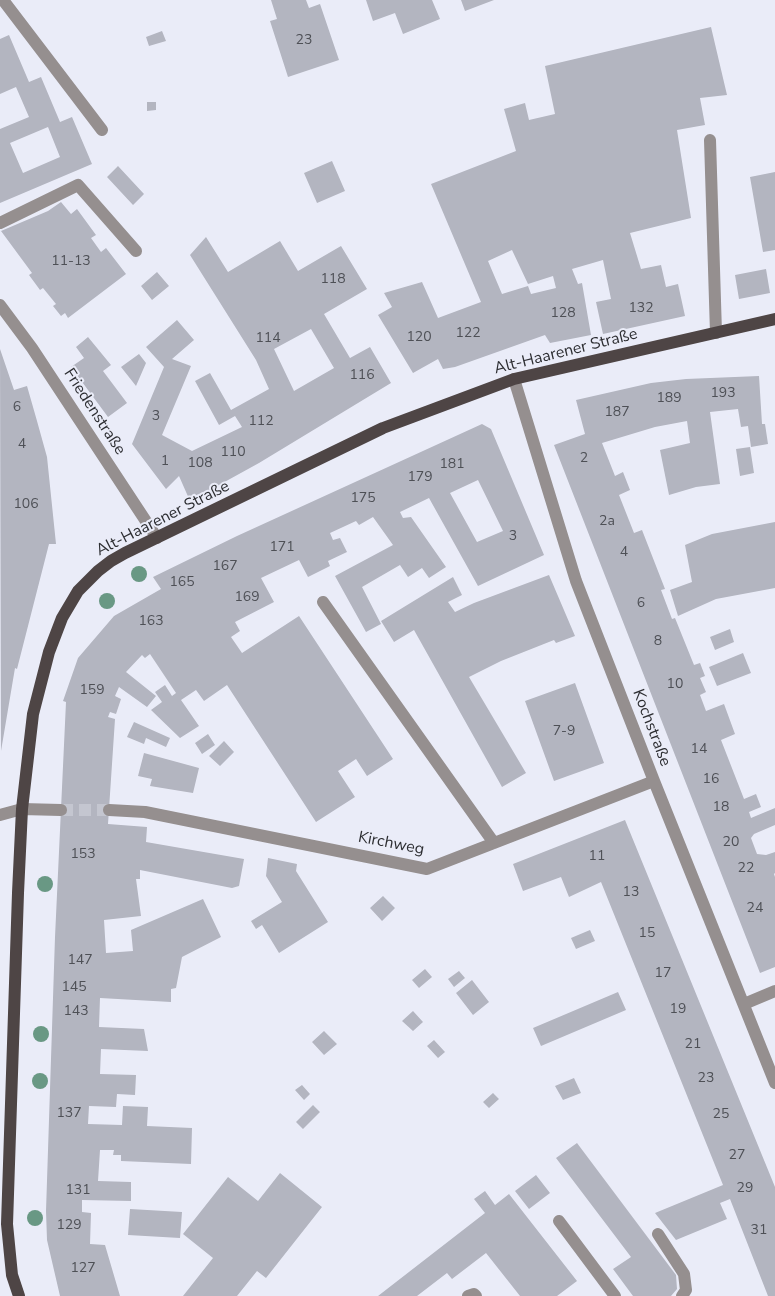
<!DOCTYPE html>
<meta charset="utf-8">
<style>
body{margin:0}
canvas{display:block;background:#eaecf8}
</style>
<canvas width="775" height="1296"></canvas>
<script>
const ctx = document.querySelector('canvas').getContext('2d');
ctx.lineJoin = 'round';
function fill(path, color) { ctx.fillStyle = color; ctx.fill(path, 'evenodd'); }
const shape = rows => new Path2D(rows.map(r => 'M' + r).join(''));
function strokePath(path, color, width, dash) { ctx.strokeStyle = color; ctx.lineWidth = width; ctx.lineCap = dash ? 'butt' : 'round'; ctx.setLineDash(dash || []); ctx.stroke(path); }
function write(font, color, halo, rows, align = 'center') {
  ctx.font = font + ' "Nunito Sans",sans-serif'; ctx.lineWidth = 4; ctx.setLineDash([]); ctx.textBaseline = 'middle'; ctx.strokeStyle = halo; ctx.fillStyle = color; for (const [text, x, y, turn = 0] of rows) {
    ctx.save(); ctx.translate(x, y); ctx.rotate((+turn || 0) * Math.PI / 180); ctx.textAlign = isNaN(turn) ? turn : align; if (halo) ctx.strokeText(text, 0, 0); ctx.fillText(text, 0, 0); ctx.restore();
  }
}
const building = shape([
 [271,0,306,0,309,8,320,4,339,60,288,77,270,21,277,19],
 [366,0,432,0,440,19,403,34,395,13,373,21],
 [461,0,494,0,465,11],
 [711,27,727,95,700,98,705,125,677,130,691,218,630,233,641,269,661,265,666,287,678,284,685,316,603,334,596,302,611,299,603,260,572,269,578,284,582,283,591,335,550,343,545,335,455,367,443,369,438,359,413,373,378,315,392,307,384,293,422,282,438,318,481,302,431,184,516,151,504,109,525,103,529,120,555,114,545,66],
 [512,250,528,284,553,276,556,288,531,294,528,286,502,294,488,261],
 [162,31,166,41,149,46,146,37],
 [9,35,29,82,41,77,60,122,72,117,92,164,0,203,0,129,29,117,16,87,0,94,0,39],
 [48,127,60,157,23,173,10,143],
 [147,102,156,102,156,110,147,111],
 [332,161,345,191,317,203,304,173],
 [118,166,144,194,133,205,107,177],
 [775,172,775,250,763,252,750,177],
 [61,202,71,214,77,209,96,235,91,238,101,252,106,248,126,274,68,318,65,313,61,316,53,306,56,304,43,288,40,290,29,275,32,273,1,231,48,211],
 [206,237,228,272,280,241,298,271,341,246,367,289,324,314,350,358,370,347,391,383,259,463,190,501,179,476,166,489,132,444,164,367,146,347,177,320,194,340,172,359,191,366,162,435,192,451,242,427,235,416,219,425,195,381,210,373,231,410,269,389,256,360,190,255],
 [311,329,334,368,294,391,274,349],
 [766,269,770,293,739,299,735,275],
 [157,272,169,286,152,300,141,286],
 [88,337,111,365,103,371,127,403,108,417,71,367,84,358,76,347],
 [0,349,14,390,27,386,37,421,47,457,56,544,49,544,17,669,15,668,1,751],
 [139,354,146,363,136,386,121,367],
 [759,376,762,424,765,424,768,444,751,447,748,426,741,427,738,409,710,412,720,484,696,487,669,495,660,450,690,443,687,421,655,427,602,443,615,476,623,472,630,490,619,495,634,533,642,530,665,589,661,590,672,619,675,618,694,665,700,663,705,676,700,678,706,692,700,695,706,711,724,704,735,734,721,740,744,799,756,794,761,807,749,812,751,818,775,808,775,825,754,834,751,838,757,854,766,855,775,852,775,873,774,874,775,877,775,967,760,973,554,445,585,434,576,400,651,383,686,379],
 [482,424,491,429,544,555,478,586,429,498,400,512,403,518,411,517,446,567,429,578,422,568,408,577,400,565,362,587,381,624,366,632,335,576,393,545,373,517,359,525,356,521,330,533,333,540,340,538,347,552,328,561,330,566,308,577,299,560,261,578,274,602,235,622,240,631,231,637,242,653,299,616,393,759,367,776,356,759,338,771,355,797,316,822,227,685,204,701,196,690,181,700,199,726,180,738,151,710,162,702,155,692,165,685,172,696,176,693,150,654,145,658,142,655,126,672,156,696,147,707,119,687,115,696,121,699,116,714,110,712,108,717,115,719,108,824,147,827,146,842,244,859,239,886,232,888,140,870,140,879,136,879,141,916,104,920,106,953,133,951,131,930,203,899,221,937,182,957,176,988,171,989,171,1002,100,998,99,1027,144,1029,148,1051,101,1049,100,1074,136,1075,135,1095,117,1094,116,1107,89,1106,88,1124,122,1125,123,1106,148,1107,147,1126,192,1128,191,1164,121,1161,121,1155,113,1155,114,1150,100,1150,98,1181,131,1182,131,1201,82,1200,82,1212,91,1213,90,1244,105,1245,120,1296,60,1296,47,1240,46,1211,55,937,66,702,63,701,78,658,114,616,161,589,153,577,237,536],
 [478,480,503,531,477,542,450,493],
 [750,447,754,473,740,476,736,449],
 [775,522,775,588,716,599,678,616,670,590,692,582,685,545,712,534],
 [549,575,575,636,556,643,554,640,501,661,469,677,526,773,502,787,414,630,394,642,381,621,453,577,462,595,448,602,455,612,474,603],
 [730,629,734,642,715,650,710,637],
 [743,653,751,673,717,686,709,667],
 [575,683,604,763,554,781,525,701],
 [134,722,170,738,166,747,146,738,144,744,127,737],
 [208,734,215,745,202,754,195,743],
 [224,741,234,752,220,766,209,756],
 [144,753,199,768,193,793,150,786,152,779,138,776],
 [625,820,775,1187,775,1296,768,1296,730,1199,720,1203,727,1219,676,1240,655,1213,723,1185,601,882,569,897,561,877,523,891,513,864],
 [268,858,297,864,296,871,328,922,279,953,262,925,256,929,251,921,282,902,266,876],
 [383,896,395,908,382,921,370,908],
 [590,930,595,941,576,949,571,938],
 [425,969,432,977,419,988,412,980],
 [459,971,465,978,454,987,448,979],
 [472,980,489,1002,473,1015,456,993],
 [618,992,626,1010,541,1046,533,1028],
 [413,1011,423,1022,413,1031,402,1021],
 [324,1031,337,1044,324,1055,312,1042],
 [434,1040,445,1052,438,1058,427,1046],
 [574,1078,581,1093,563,1100,555,1086],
 [302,1085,310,1094,304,1100,295,1090],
 [493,1093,499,1099,489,1108,483,1102],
 [313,1105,320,1112,303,1129,296,1122],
 [577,1143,676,1275,677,1289,671,1296,633,1296,613,1269,631,1257,556,1158],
 [280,1173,322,1207,266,1278,257,1271,237,1296,183,1296,213,1258,183,1234,228,1177,258,1201],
 [536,1175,550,1193,529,1209,515,1191],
 [485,1191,495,1205,509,1194,577,1281,557,1296,520,1296,486,1253,452,1279,447,1273,417,1296,378,1296,485,1213,474,1199],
 [130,1209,182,1212,180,1238,128,1235]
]);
const minorTunnel = shape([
 [61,810,109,810]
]);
const minor = shape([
 [3,0,102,130],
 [710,140,716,333],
 [0,223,78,185,136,251],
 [0,305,32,348,157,538],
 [514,379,576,581,654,781,775,1083],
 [323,602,494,843],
 [109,810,145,812,427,869,654,781],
 [0,815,22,809,61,810],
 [744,1004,775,991],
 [559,1221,615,1296],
 [658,1234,684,1274,686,1290,682,1296],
 [468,1296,474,1294,476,1296]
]);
const major = shape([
 [19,1296,12,1275,7,1224,18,893,22,809,33,714,49,652,62,618,78,591,98,571,111,561,125,553,383,428,514,379,775,319]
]);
const trees = [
 [139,574],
 [107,601],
 [45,884],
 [41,1034],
 [40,1081],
 [35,1218]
];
const numberNames = [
 ["23",304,41],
 ["11-13",71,262],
 ["118",333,280],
 ["132",641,309],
 ["128",563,314],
 ["122",468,334],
 ["120",419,338],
 ["114",268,339],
 ["116",362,376],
 ["193",723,394],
 ["189",669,399],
 ["6",17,408],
 ["187",617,413],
 ["3",156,417],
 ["112",261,422],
 ["4",22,445],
 ["110",233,453],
 ["2",584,459],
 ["1",165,462],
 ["108",200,464],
 ["181",452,465],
 ["179",420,478],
 ["175",363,499],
 ["106",26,505],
 ["2a",607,522],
 ["3",513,537],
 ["171",282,548],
 ["4",624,553],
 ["167",225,567],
 ["165",182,583],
 ["169",247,598],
 ["6",641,604],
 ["163",151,622],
 ["8",658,642],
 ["10",675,685],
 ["159",92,691],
 ["7-9",564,732],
 ["14",699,750],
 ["16",711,780],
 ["18",721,808],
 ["20",731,843],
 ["153",83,855],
 ["11",597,857],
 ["22",746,869],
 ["13",631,893],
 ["24",755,909],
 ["15",647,934],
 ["147",80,961],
 ["17",663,974],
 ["145",74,988],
 ["19",678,1010],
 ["143",76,1012],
 ["21",693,1045],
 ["23",706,1079],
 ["137",69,1114],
 ["25",721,1115],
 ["27",737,1156],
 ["29",745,1189],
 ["131",78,1191],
 ["129",69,1226],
 ["31",759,1231],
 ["127",83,1269]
];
const streetNames = [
 ["Alt-Haarener Straße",566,352,-14],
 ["Friedenstraße",94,412,57],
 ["Alt-Haarener Straße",163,519,-27],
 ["Kochstraße",651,728,69],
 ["Kirchweg",391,844,11]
];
fill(building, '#b3b5c0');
strokePath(minorTunnel, '#c4c6d0', 12, [12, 6]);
strokePath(minor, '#958f8f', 12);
strokePath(major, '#4e4545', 12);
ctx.fillStyle = '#699884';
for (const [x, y] of trees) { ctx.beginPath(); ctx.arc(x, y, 8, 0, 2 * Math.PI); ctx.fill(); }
write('14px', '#4e5056', null, numberNames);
write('16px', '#2d2e32', '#eaecf8', streetNames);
</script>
